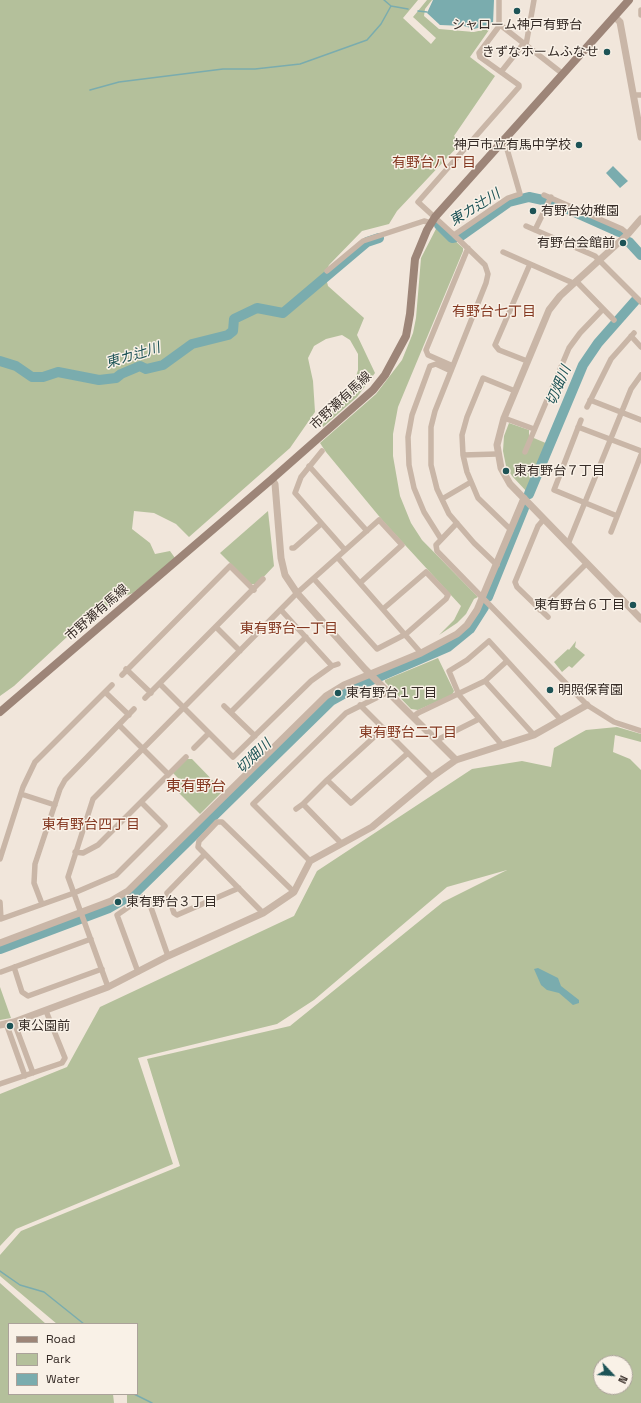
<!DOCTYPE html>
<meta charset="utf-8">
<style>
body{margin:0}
#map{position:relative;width:641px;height:1403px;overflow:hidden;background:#f1e6db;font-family:"Space Grotesk",sans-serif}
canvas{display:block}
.legend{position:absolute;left:8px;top:1323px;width:130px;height:72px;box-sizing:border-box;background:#f9f1e7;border:1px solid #aba29a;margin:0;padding:5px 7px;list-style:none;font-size:12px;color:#362c27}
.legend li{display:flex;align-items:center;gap:8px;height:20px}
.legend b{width:20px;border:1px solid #aba29a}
.north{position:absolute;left:593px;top:1355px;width:40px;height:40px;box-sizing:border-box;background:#f9f1e7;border:1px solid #aba29a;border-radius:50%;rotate:115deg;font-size:11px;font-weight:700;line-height:16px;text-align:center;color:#362c27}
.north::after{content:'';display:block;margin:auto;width:14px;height:18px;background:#1d5356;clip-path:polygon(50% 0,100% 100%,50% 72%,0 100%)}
</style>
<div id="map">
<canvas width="641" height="1403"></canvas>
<ul class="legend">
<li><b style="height:5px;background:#9d8578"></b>Road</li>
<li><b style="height:11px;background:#b4c09b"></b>Park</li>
<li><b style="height:11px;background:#7aacae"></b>Water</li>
</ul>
<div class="north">N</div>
</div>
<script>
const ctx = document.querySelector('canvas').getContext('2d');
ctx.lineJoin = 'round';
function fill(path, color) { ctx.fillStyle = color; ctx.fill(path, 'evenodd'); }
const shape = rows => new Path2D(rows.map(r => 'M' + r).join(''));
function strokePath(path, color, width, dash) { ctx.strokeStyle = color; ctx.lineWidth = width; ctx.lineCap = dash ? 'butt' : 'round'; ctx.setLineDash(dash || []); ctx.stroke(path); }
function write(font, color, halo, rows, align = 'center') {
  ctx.font = font + ' "Space Grotesk","Noto Sans JP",sans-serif'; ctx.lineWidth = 3; ctx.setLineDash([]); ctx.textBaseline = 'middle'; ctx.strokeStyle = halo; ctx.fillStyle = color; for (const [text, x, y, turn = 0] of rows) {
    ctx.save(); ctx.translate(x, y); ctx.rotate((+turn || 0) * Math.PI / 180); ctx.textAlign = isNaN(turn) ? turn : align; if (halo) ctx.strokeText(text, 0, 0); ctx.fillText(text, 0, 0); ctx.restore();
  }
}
const green = shape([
 [0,0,418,0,403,18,431,44,436,38,413,17,427,0,432,0,425,9,424,16,439,29,474,32,487,29,489,30,470,57,495,76,454,136,461,143,397,211,389,224,362,231,329,265,325,274,328,286,364,318,357,335,375,373,357,397,323,427,322,422,352,389,358,370,358,354,350,340,342,335,326,339,314,346,308,358,313,381,315,412,290,448,189,537,176,524,154,513,134,511,132,529,150,543,155,554,170,551,175,558,133,593,113,601,98,614,68,636,14,686,0,696],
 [438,225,463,248,463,251,398,407,393,434,393,456,400,496,411,523,422,540,478,597,474,599,466,614,457,623,439,635,454,620,461,606,383,521,326,452,320,443,376,394,402,360,413,333,416,318,421,258],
 [509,423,529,430,529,436,548,444,528,493,512,476,506,466,503,451,504,436],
 [268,511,274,566,257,584,251,584,220,553],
 [576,641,575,647,585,655,572,668,569,666,562,672,554,662,568,649,569,650],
 [438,658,454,691,452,695,418,710,411,709,385,682,385,680],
 [617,727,641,734,641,742,615,735,613,752,630,759,641,770,641,1403,127,1403,127,1394,137,1394,137,1324,57,1324,0,1276,0,1255,21,1231,180,1166,147,1059,290,1026,443,902,507,870,447,887,314,1000,277,1024,138,1058,173,1164,16,1229,0,1246,0,1094,67,1067,100,1007,294,916,317,871,472,769,522,761,551,767,554,748,586,730],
 [601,1363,625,1363,625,1387,601,1387],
 [186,759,192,759,223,791,200,814,173,787,180,780,173,773],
 [0,987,11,1018,0,1020],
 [0,1283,46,1324,9,1324,9,1394,113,1394,114,1403,0,1403]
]);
const water = shape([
 [433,0,494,0,493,24,474,29,464,26,440,25,427,13],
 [613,166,628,181,620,188,606,173],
 [538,968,558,978,561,986,579,1000,579,1003,573,1005,559,993,547,990,541,985,534,969]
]);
const stream = shape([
 [384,0,391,6,408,9],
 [418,11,427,12],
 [90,90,119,82,223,69,255,69,300,64,367,40,381,24,391,6],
 [0,1271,20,1285,44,1292,84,1324],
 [134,1394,152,1403]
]);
const river = shape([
 [439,225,452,238,461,236,509,202,529,197,552,202,619,232],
 [629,242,641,255],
 [0,361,16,366,32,377,43,377,58,372,99,380,116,378,121,374,140,366,146,369,163,365,192,344,228,335,233,331,234,319,257,308,283,313,367,242,379,238],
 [529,494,583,365,598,343,635,301],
 [488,597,524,508],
 [0,949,109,908,135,893,331,701,358,686,448,647,470,629,484,607]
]);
const minor = shape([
 [499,0,499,24,563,74],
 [641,15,641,10],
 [500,25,479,53,480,57,519,85,519,87,418,202,454,235,508,198,520,194,507,149,501,143],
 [526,45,534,0],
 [501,72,524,43],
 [634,95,641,95],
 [544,195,622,229,628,234],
 [526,226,595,256,641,302],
 [535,230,551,197],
 [454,235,485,265,488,274,486,283,435,411,431,427,431,465,437,489,449,514,474,543,497,565],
 [503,252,573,283],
 [327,271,363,241,424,221,431,223],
 [576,281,614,320],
 [631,336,641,347],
 [527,361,499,350,495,345,530,264],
 [453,366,428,355,426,350,468,248],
 [590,400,641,420],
 [587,407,611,359,634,333],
 [504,418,534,429],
 [581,420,554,490,617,516],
 [578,427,641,451],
 [322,451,301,477,295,493,345,550],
 [525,452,569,348,580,333,603,309],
 [463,455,497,454],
 [309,466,367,531],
 [442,499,471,482],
 [544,519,538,526,515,582,517,587,548,617],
 [457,523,436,545,437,551,587,705,614,722,641,731],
 [511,530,478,498,467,472,463,455,462,435,467,417,483,378,515,391],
 [611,532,641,455],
 [441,539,424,512,414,488,409,465,408,437,412,415,430,366,436,364,451,371],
 [568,544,631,389,641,375],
 [292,548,294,548,321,524],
 [338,558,421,653],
 [314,579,377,649,406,634,446,599,448,595,426,572,383,609],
 [281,610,332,666],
 [540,610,587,563],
 [216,627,240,651],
 [126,669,151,693],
 [122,675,230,566,254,590],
 [485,681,534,735],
 [160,684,233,757,311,681,332,666,338,664],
 [105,692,129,715],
 [145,698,263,579],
 [360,705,432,777],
 [224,706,255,736],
 [231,712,306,637],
 [413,717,418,713,485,681,507,661],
 [119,725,168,774],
 [384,728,327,780,351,803,408,753],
 [437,740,479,719],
 [502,745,459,695,449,671,467,660,489,641,561,720],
 [194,748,209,733],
 [327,780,303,804,341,843],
 [21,794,55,805],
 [296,809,303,804],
 [75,852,83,853,98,845,186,757],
 [205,854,167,893,174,913,177,915,239,888],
 [0,859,23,787,35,762,112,685],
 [310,861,253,804,346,713,388,692],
 [0,902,1,919,74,893,116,875,165,826,141,802],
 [42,904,34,883,35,864,60,789,65,780,134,709],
 [263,913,198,847,199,841,217,822,222,822,294,892],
 [14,967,22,992,28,996,102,969],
 [1,972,91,939],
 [138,972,117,915,143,897,148,899,168,956],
 [108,987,68,877,93,799,297,593,379,520,402,545,360,583],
 [14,1022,33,1073],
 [6,1023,25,1076],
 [0,1084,62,1063,65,1058,46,1011]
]);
const tertiary = shape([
 [614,16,620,22,641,137],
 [641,219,628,234,560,296,549,310,504,418,497,445,501,468,510,484,641,619],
 [272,479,275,484,281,558,285,575,297,593,365,669,456,760],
 [0,943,111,901,128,891,326,696,344,685,421,653,457,634,467,625,477,610,524,498],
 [0,1025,14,1022,108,987,168,956,263,913,294,892,310,861,372,827,432,777,456,760,534,735,587,705]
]);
const secondary = shape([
 [0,712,272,479,373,390,385,375,406,336,410,314,415,259,427,230,435,217,629,0]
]);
const markers = [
 [517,11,4,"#1d5356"],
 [607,52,4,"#1d5356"],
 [579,145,4,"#1d5356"],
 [533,211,4,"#1d5356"],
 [623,243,4,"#1d5356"],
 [506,471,4,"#1d5356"],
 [633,605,4,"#1d5356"],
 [550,690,4,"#1d5356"],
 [338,693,4,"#1d5356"],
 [118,902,4,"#1d5356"],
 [10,1026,4,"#1d5356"]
];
const poiNames = [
 ["シャローム神戸有野台",517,25,"center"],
 ["きずなホームふなせ",599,52,"right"],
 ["神戸市立有馬中学校",571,145,"right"],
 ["有野台幼稚園",541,211],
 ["有野台会館前",615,243,"right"],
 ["東有野台７丁目",514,471],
 ["東有野台６丁目",625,605,"right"],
 ["明照保育園",558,690],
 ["東有野台１丁目",346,693],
 ["東有野台３丁目",126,902],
 ["東公園前",18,1026]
];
const streetNames = [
 ["市野瀬有馬線",341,401,-43],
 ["市野瀬有馬線",97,613,-41]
];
const neighbourhoodNames = [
 ["有野台八丁目",434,163],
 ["有野台七丁目",494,312],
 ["東有野台一丁目",289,629],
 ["東有野台二丁目",408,733],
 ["東有野台四丁目",91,825]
];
const waterNames = [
 ["東カ辻川",475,208,-32],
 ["東カ辻川",133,356,-17],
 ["切畑川",559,386,-67],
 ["切畑川",254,757,-44]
];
const quarterNames = [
 ["東有野台",196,787]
];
fill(green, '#b4c09b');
fill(water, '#7aacae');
strokePath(stream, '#7aacae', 1.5);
strokePath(river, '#7aacae', 10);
strokePath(minor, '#c9b6a7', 5.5);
strokePath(tertiary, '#c9b6a7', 7);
strokePath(secondary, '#9d8578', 8);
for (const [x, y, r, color] of markers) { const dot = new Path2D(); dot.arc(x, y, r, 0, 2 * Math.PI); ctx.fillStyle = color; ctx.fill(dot); strokePath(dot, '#f9f1e7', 1.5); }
write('13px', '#362c27', '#f9f1e7', poiNames, 'left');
write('13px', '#362c27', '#f9f1e7', streetNames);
write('14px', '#843821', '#f9f1e7', neighbourhoodNames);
write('italic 14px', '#1d5356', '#f9f1e7', waterNames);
write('15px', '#843821', '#f9f1e7', quarterNames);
</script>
